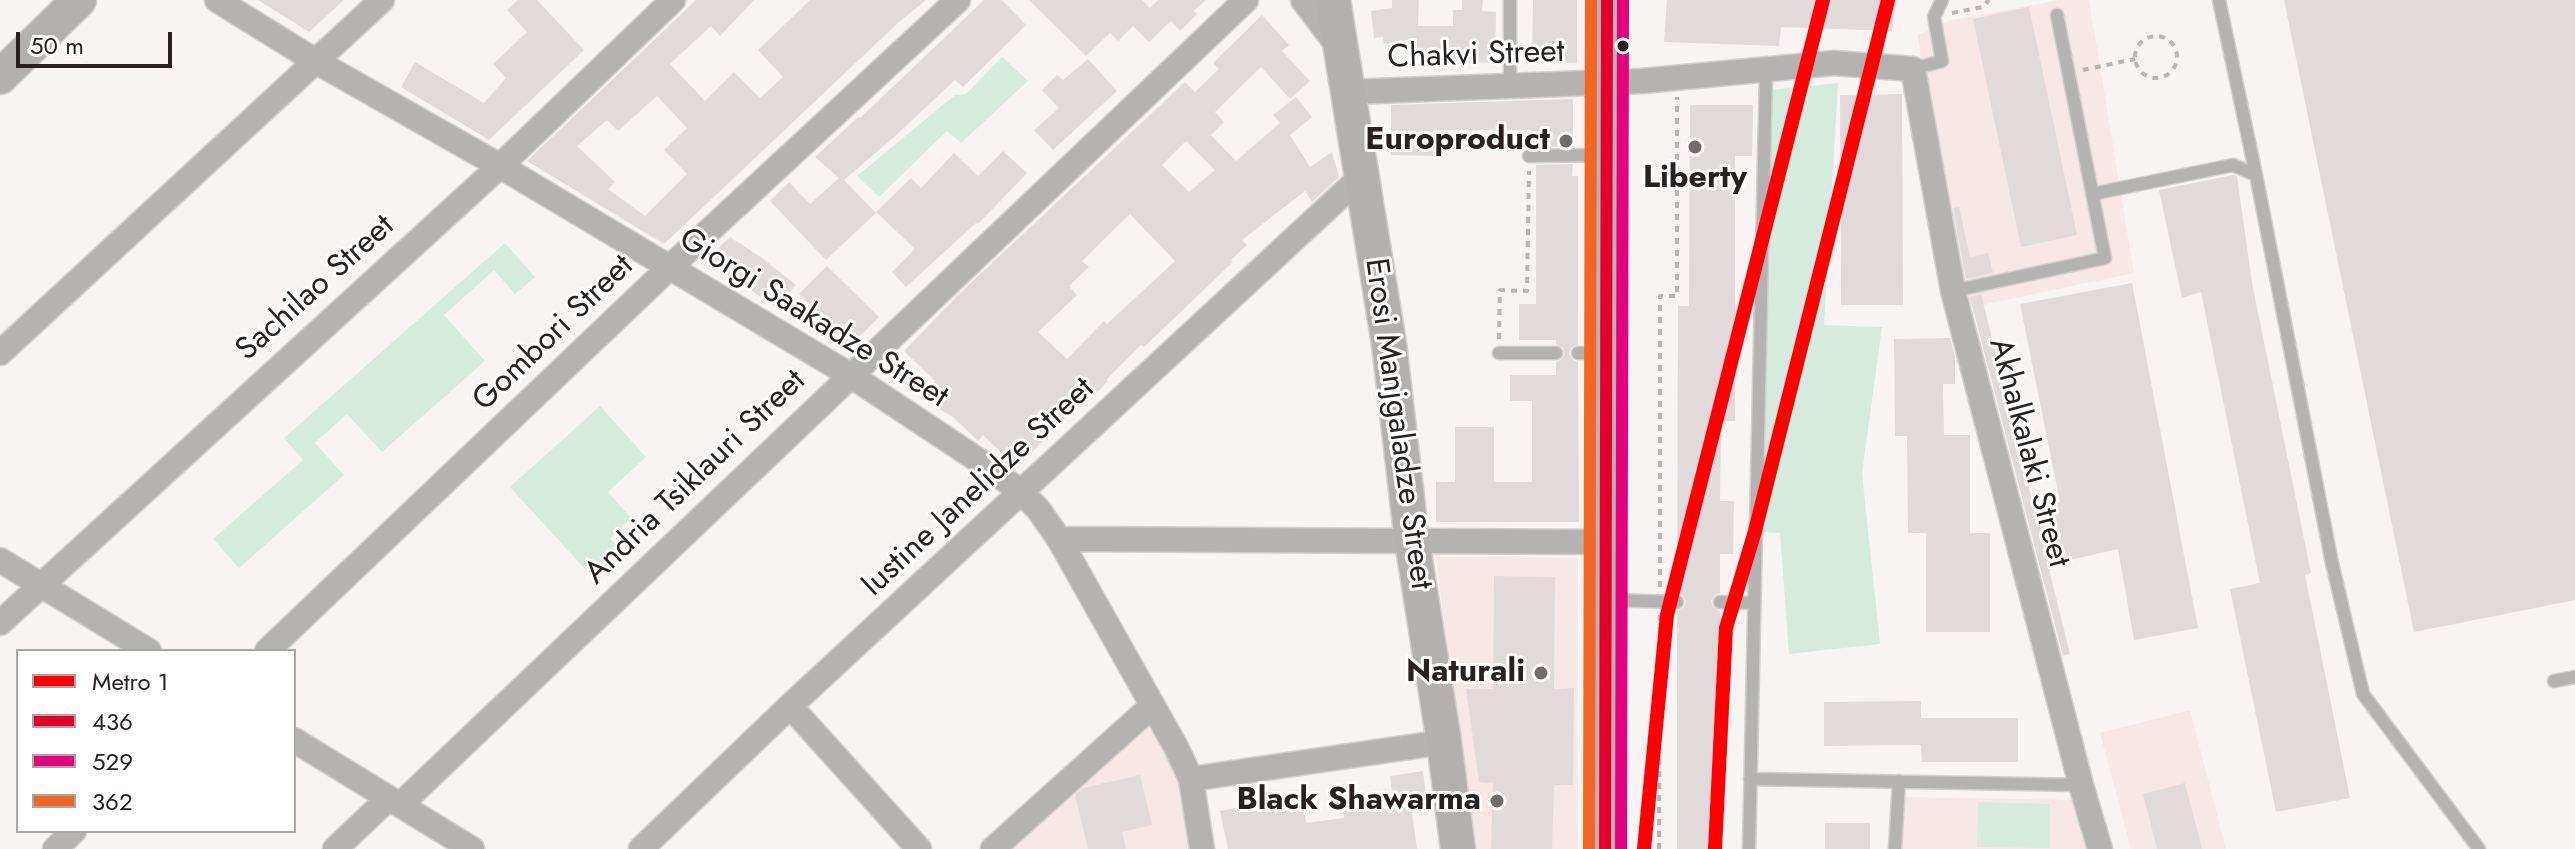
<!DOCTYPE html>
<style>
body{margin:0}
#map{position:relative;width:2575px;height:849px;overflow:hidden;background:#f9f4f4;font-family:Jost,sans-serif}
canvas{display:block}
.legend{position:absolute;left:16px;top:649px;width:280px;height:184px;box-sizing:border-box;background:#fff;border:2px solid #a9a6a6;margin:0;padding:10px 14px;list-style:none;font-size:24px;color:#292021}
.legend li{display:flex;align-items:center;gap:16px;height:40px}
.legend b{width:40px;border:2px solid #a9a6a6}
.scale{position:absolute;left:16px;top:32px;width:156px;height:36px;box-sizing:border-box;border:4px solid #292021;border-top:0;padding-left:10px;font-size:24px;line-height:28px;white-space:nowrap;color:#292021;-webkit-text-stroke:6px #fff;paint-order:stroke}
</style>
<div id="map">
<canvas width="2575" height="849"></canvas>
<ul class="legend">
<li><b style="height:10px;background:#f00"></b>Metro 1</li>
<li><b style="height:10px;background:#e4002b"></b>436</li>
<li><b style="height:10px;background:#e5007d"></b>529</li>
<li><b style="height:10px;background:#f26522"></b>362</li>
</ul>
<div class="scale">50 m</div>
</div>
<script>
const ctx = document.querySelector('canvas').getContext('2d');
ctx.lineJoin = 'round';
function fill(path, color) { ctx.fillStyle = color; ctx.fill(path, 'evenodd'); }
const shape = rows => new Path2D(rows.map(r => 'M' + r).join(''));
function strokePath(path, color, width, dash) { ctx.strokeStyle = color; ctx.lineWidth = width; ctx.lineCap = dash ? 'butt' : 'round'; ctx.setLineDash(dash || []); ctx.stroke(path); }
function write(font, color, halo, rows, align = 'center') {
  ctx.font = font + ' Jost,sans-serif'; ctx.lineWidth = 6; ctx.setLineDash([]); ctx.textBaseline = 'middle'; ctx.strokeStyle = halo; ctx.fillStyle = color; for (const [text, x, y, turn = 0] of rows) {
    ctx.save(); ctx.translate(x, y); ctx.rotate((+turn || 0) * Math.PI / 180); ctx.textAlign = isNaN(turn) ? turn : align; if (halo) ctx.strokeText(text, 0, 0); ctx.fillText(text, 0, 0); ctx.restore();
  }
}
const built = shape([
 [2059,0,2089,0,2134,273,1963,309,1939,207,1918,35,1948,21],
 [1436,557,1578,558,1577,849,1472,849],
 [2190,710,2226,849,2131,849,2100,733],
 [1151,720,1181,780,1192,849,1010,849],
 [1900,797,2072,800,2087,849,1899,849]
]);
const green = shape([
 [1002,57,1028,81,961,143,947,131,879,197,857,176,955,95,966,94],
 [1838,83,1824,325,1882,327,1862,473,1880,644,1789,654,1780,533,1761,532,1771,90],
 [505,243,535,277,515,294,494,270,444,315,485,361,382,452,347,414,315,443,344,475,239,568,213,539,303,460,284,438],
 [600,406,646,457,608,492,631,518,610,538,624,554,595,580,510,487],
 [1978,802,2050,804,2050,848,1977,847]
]);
const building = shape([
 [258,0,344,0,309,32],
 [518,0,537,0,584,50,489,140,401,87,415,62,484,103,506,78,493,64,527,32,507,10],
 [696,0,754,0,720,36,711,26,670,64,705,101,734,72,760,98,783,77,758,50,810,0,926,0,899,22,664,244,527,161],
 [657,96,687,128,664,150,687,174,645,216,608,189,615,182,577,146,607,120,618,131],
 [984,0,1002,0,1026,25,963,87,955,80,894,137,844,180,876,213,826,260,770,201,789,182,810,204,839,178,815,157,858,117,860,118],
 [1029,0,1142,0,1150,8,1158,0,1206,0,1194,11,1197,14,1180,31,1171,21,1149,42,1133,26,1118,41,1110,33,1086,56],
 [1392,0,1419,0,1418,26,1453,26,1453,10,1462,10,1462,0,1483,0,1482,11,1496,12,1495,63,1417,60,1417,38,1384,44,1383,37,1374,38,1371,11,1392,8],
 [1533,0,1577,0,1577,63,1532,62],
 [1667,0,1896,0,1892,31,1781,27,1779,46,1664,42],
 [2284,0,2575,0,2575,600,2414,632],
 [2029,7,2077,235,2021,247,1973,19],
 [1262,15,1289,45,1282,51,1310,81,1290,99,1261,67,1215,112,1224,122,1211,135,1236,161,1280,123,1273,115,1296,97,1312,117,1290,135,1310,167,1332,152,1339,177,1312,202,1305,191,1242,240,1247,245,1231,260,1233,262,1144,347,1141,345,1106,380,1108,381,1093,397,1089,393,1017,468,983,435,978,441,953,417,921,398,935,381,904,351,958,295,1185,82,1195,92,1219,69,1213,63],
 [1186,141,1215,170,1189,192,1162,165],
 [1130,214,1175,261,1107,324,1104,321,1067,359,1038,332,1077,295,1069,286,1089,267,1082,261],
 [1088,59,1117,91,1053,150,1034,130,1059,108,1042,90,1057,75,1063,80],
 [1902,94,1903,305,1841,305,1840,95],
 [1573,99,1573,146,1530,147,1531,130,1433,130,1433,156,1391,155,1391,105],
 [1690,105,1753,105,1752,156,1735,156,1735,421,1721,421,1720,501,1734,501,1733,554,1720,554,1720,593,1715,595,1711,601,1713,607,1720,611,1718,849,1677,849,1677,611,1684,607,1686,601,1682,595,1677,593,1678,306,1689,306],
 [1003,151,1027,173,978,224,976,223,906,287,892,272,915,249,876,212,911,178,921,188,954,153,978,176],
 [1573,164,1572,176,1578,176,1578,344,1571,348,1569,354,1573,360,1578,362,1579,522,1436,522,1436,482,1455,482,1455,427,1494,427,1494,482,1532,482,1532,401,1510,401,1510,375,1556,375,1556,362,1561,360,1565,354,1563,348,1556,344,1556,340,1519,340,1519,304,1536,304,1536,165],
 [2233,175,2237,176,2252,283,2311,573,2305,575,2350,798,2276,812,2230,589,2260,583,2201,292,2182,298,2159,190],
 [1959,207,1970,257,1988,253,1993,273,1966,279,1953,208],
 [730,237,762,258,796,285,776,307,705,260],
 [827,266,879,317,851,345,799,294],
 [2132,283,2198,628,2134,640,2118,549,2048,565,2070,654,2063,656,1970,297,1981,294,2034,508,2060,502,2020,304],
 [1950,338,1955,357,1955,384,1943,384,1944,435,1970,435,1970,533,1990,533,1990,632,1926,632,1926,533,1908,533,1907,436,1895,436,1894,339],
 [1494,576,1555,577,1554,689,1574,688,1573,785,1554,785,1552,849,1491,849,1493,783,1479,782,1466,689,1493,689],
 [1921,701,1921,718,2018,718,2018,762,1922,762,1921,745,1824,746,1824,702],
 [1423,771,1427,803,1411,805,1417,849,1228,849,1220,811,1259,803,1258,799,1302,793,1306,823,1344,818,1342,806,1361,803,1362,812,1394,808,1390,776],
 [1140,775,1152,825,1122,832,1126,849,1088,849,1075,795,1083,788],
 [2185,783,2202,849,2157,849,2143,794],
 [1825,823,1870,823,1870,849,1825,849]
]);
const path = shape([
 [1952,13,1983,7,1989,0],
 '2135 57a21 21 0 1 1 42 0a21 21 0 1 1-42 0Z',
 [2083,70,2135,59],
 [1499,339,1500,290,1527,291,1529,171],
 [1660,587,1660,296,1677,296,1677,97],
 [1659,849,1660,615]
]);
const lane = shape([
 [1510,0,1510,87],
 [2219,0,2256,175],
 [1913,69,1942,61,1934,17,1942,0],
 [1529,156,1604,155],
 [2092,194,2233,165,2256,175,2332,563,2363,694,2479,849],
 [1953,291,2105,258,2057,15],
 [1499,353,1556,353],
 [1578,353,1603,353],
 [1608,600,1677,602],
 [1720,602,1753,603],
 [2554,681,2575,677],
 [1750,779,2081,785],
 [1749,849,1766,71],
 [1895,849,1899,781]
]);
const street = shape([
 [217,0,317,62,500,166,850,375,981,462,1021,492,1038,509,1059,539,1176,747,1191,779,1202,849],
 [1303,0,1338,46],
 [1348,92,1642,81,1834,63,1913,69,1953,291,2081,785,2100,849],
 [0,353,382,0],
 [1059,539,1605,542],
 [0,560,149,651],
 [0,623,500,166,673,0],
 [267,651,669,268,958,0],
 [790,706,919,849],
 [294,740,472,849],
 [1191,779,1444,742],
 [400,805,1246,0],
 [55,849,74,831],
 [335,849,389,798],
 [641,849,790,706,1362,176],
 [993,849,1152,706]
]);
const secondary = shape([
 [1333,0,1389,344,1412,541,1444,742,1458,849],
 [0,77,79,0]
]);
const primary = shape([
 [1605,849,1607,0]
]);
const bus1 = shape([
 [1605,849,1607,0]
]);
const bus2 = shape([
 [1621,849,1623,0]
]);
const bus3 = shape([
 [1589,849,1591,0]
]);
const metro1 = shape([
 [1644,849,1667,615,1823,0],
 [1715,849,1726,628,1755,531,1888,0]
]);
const markers = [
 [1623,46,7,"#292021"],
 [1566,141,8,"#726a6b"],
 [1695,147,8,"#726a6b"],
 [1541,673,8,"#726a6b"],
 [1497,801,8,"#726a6b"]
];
const streetNames = [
 ["Chakvi Street",1476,56,-2],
 ["Sachilao Street",316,289,-42],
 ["Giorgi Saakadze Street",813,319,32],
 ["Gombori Street",554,334,-44],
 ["Erosi Manjgaladze Street",1397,424,82],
 ["Akhalkalaki Street",2028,453,75],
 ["Andria Tsiklauri Street",696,478,-44],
 ["Iustine Janelidze Street",979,488,-43]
];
const poiNames = [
 ["Europroduct",1550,141],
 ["Liberty",1695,179,"center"],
 ["Naturali",1525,673],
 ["Black Shawarma",1481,801]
];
fill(built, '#f8e7e7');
fill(green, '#d4ebde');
fill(building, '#e1dada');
strokePath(lane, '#d3cfcf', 15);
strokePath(street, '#d3cfcf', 27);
strokePath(secondary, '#d3cfcf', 37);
strokePath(primary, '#d3cfcf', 41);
strokePath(path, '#b9b5b6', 4, [6, 6]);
strokePath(lane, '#b5b2b2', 12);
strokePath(street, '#b5b2b2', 24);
strokePath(secondary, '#b5b0b0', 34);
strokePath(primary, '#b8b4b4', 38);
strokePath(bus1, '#e4002b', 12);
strokePath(bus2, '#e5007d', 12);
strokePath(bus3, '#f26522', 12);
strokePath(metro1, '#f00', 14);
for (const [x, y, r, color] of markers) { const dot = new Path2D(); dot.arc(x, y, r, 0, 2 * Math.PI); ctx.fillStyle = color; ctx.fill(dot); strokePath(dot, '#fff', 3); }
write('32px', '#292021', '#fff', streetNames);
write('bold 32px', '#292021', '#fff', poiNames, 'right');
</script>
